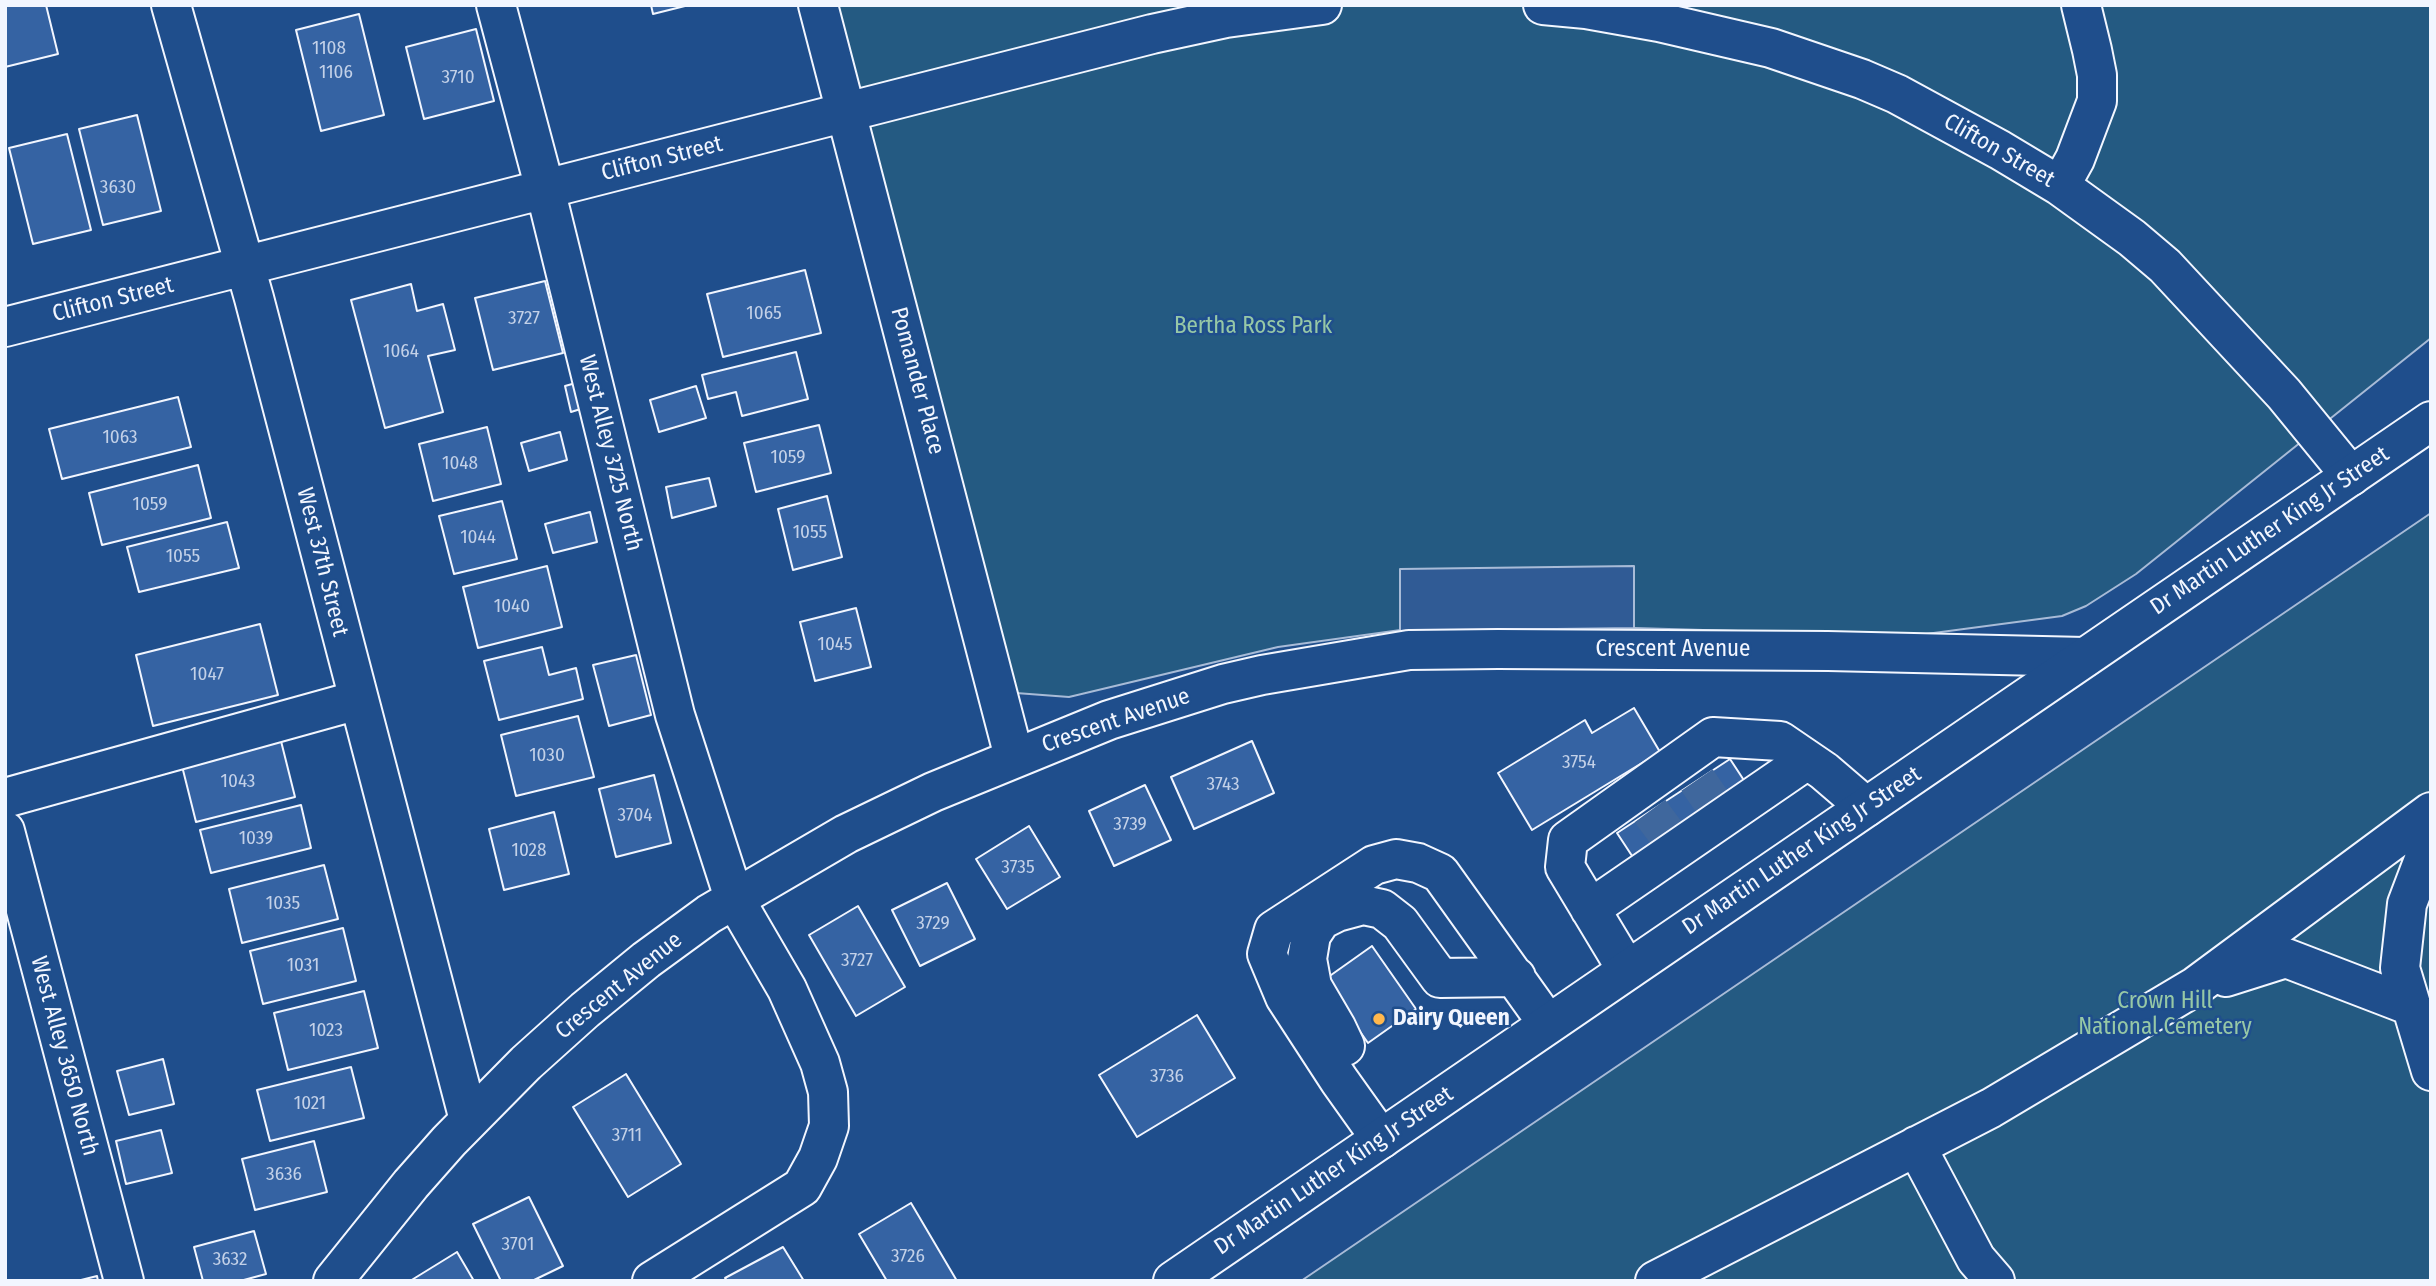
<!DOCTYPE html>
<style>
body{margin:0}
#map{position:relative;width:2436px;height:1286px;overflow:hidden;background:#1f4e8c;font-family:"Fira Sans Condensed",sans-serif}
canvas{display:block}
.frame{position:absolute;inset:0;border:7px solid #f2f6ff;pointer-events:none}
</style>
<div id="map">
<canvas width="2436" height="1286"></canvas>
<div class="frame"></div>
</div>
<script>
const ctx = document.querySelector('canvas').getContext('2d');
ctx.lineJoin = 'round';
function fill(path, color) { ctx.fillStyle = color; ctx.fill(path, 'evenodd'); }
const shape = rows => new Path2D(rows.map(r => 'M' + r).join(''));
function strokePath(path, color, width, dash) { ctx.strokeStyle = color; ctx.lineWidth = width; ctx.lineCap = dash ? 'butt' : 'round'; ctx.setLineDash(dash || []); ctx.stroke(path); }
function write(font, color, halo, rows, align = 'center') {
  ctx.font = font + ' "Fira Sans Condensed",sans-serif'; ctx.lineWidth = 5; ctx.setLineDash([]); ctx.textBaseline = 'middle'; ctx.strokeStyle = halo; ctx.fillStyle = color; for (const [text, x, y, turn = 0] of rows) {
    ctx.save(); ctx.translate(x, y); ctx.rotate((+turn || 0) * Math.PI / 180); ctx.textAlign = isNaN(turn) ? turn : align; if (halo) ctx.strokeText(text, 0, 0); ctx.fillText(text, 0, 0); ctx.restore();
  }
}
const green = shape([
 [837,5,2431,5,2431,338,2136,574,2086,606,2062,616,1911,636,1634,628,1595,631,1473,626,1415,628,1278,647,1069,697,1016,693,837,5],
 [2431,513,2431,1281,1301,1281,2431,513]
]);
const parking = shape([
 [1634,566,1634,628,1400,631,1400,569,1634,566]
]);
const building = shape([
 [5,5,46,5,58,54,5,67,5,5],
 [651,5,689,5,653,14,651,5],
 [359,14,384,115,321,131,296,30,359,14],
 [476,29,494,101,424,119,406,47,476,29],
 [137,115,161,211,103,225,79,129,137,115],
 [67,134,91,230,33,244,9,148,67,134],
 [805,270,821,333,723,357,707,294,805,270],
 [545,281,563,353,493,370,475,298,545,281],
 [411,284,417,311,443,304,455,350,428,356,443,412,385,428,351,300,411,284],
 [796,352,808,399,742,416,736,392,708,399,702,375,796,352],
 [583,381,590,406,571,412,565,386,583,381],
 [696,386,706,418,659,432,650,400,696,386],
 [178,397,191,447,62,479,49,429,178,397],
 [819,425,831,473,756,492,744,443,819,425],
 [487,427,501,484,433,501,419,444,487,427],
 [560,432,567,460,529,471,521,443,560,432],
 [198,465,211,518,102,545,89,493,198,465],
 [709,478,716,506,672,518,666,487,709,478],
 [827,496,842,557,793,570,778,509,827,496],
 [502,501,517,559,454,574,439,516,502,501],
 [590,512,597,542,553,553,545,524,590,512],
 [227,522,239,568,139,592,127,547,227,522],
 [547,566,562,627,478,648,463,587,547,566],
 [856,608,871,667,815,681,800,622,856,608],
 [260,624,278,695,153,726,136,655,260,624],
 [542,647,549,675,576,668,583,699,499,720,484,661,542,647],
 [636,655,651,715,609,726,593,665,636,655],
 [1634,708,1660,752,1532,830,1498,773,1585,720,1592,733,1634,708],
 [578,716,594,777,516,796,501,735,578,716],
 [281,741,295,797,196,822,182,766,281,741],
 [1252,741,1274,793,1194,829,1171,777,1252,741],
 [1730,759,1751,791,1638,865,1617,833,1730,759],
 [654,775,671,843,616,857,599,789,654,775],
 [1145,785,1171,840,1114,866,1089,811,1145,785],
 [301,805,311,848,211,873,200,830,301,805],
 [554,812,569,874,504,890,489,829,554,812],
 [1029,826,1060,877,1007,909,976,859,1029,826],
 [324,865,338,919,242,943,229,889,324,865],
 [947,883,975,939,920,966,892,910,947,883],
 [858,906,905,987,856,1016,809,935,858,906],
 [343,928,356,981,263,1004,250,951,343,928],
 [1372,946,1416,1009,1368,1043,1324,980,1372,946],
 [364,991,378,1048,288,1070,274,1013,364,991],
 [1197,1015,1235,1078,1137,1137,1099,1075,1197,1015],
 [163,1059,174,1104,129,1115,117,1071,163,1059],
 [351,1067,364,1118,270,1141,257,1090,351,1067],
 [626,1074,681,1164,628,1197,573,1107,626,1074],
 [161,1130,172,1173,126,1184,116,1141,161,1130],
 [314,1141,327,1192,255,1210,242,1159,314,1141],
 [529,1197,563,1266,532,1281,501,1281,473,1224,529,1197],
 [911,1203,957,1281,887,1281,859,1234,911,1203],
 [254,1231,266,1274,240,1281,203,1281,194,1247,254,1231],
 [783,1247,804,1281,727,1281,725,1278,783,1247],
 [457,1252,474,1281,410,1281,457,1252],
 [97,1276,98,1281,77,1281,97,1276]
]);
const minorTunnel = shape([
 [1697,780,1719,812],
 [1650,811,1673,842]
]);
const minor = shape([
 [171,5,254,298,469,1120],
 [496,5,545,189,675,715,734,898,787,989,820,1063,828,1092,829,1126,818,1158,802,1187,652,1281],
 [818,5,1014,757],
 [1543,5,1586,9,1659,22,1771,48,1862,79,1897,94,2000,150,2060,186,2132,238,2165,266,2284,394,2351,476],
 [2060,186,2075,159,2097,101,2097,75,2092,50,2081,5],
 [5,327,1152,34,1226,18,1322,5],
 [5,798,358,700],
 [5,831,124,1281],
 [2431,841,2407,904,2400,968,2431,1071],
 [1590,909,1807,760],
 [1627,970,1565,867,1568,840,1713,737,1780,741,1824,771,1866,807],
 [2226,977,2286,958,2411,1006],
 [1345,1046,1336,1027,1312,986,1307,959,1311,935,1321,920,1337,912,1363,905,1382,909,1400,923,1440,978,1516,977],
 [1381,1139,1339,1080,1285,997,1267,954,1274,930,1374,865,1396,859,1418,863,1440,873,1548,1024],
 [1916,1146,1976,1259,1995,1281],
 [333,1281,411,1184,449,1141,526,1063,585,1010,646,960,709,914,846,834,933,792,1109,720,1223,684,1262,675,1409,650,1498,649,1828,651,2085,657],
 [1655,1281,1991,1108,2196,986,2431,812]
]);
const major = shape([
 [1173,1281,2431,421]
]);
const markers = [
 [1379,1019,7,"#ffb74d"]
];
const numberNames = [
 ["1108",329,49],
 ["1106",336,73],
 ["3710",458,78],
 ["3630",118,188],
 ["1065",764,314],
 ["3727",524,319],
 ["1064",401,352],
 ["1063",120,438],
 ["1059",788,458],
 ["1048",460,464],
 ["1059",150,505],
 ["1055",810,533],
 ["1044",478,538],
 ["1055",183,557],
 ["1040",512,607],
 ["1045",835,645],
 ["1047",207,675],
 ["1030",547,756],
 ["3754",1579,763],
 ["1043",238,782],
 ["3743",1223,785],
 ["3704",635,816],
 ["3739",1130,825],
 ["1039",256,839],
 ["1028",529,851],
 ["3735",1018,868],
 ["1035",283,904],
 ["3729",933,924],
 ["3727",857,961],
 ["1031",303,966],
 ["1023",326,1031],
 ["3736",1167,1077],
 ["1021",310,1104],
 ["3711",627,1136],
 ["3636",284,1175],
 ["3701",518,1245],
 ["3726",908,1257],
 ["3632",230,1260]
];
const streetNames = [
 ["Clifton Street",1999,151,30],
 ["Clifton Street",662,159,-14],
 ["Clifton Street",113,300,-14],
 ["Pomander Place",917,381,75],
 ["West Alley 3725 North",610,453,76],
 ["Dr Martin Luther King Jr Street",2270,531,-34],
 ["West 37th Street",322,562,76],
 ["Crescent Avenue",1673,650],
 ["Crescent Avenue",1116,721,-19],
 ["Dr Martin Luther King Jr Street",1802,851,-34],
 ["Crescent Avenue",619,986,-39],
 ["West Alley 3650 North",64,1056,75],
 ["Dr Martin Luther King Jr Street",1334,1171,-34]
];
const parkNames = [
 ["Bertha Ross Park",1253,327],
 ["Crown Hill",2165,1002],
 ["National Cemetery",2165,1028]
];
const poiNames = [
 ["Dairy Queen",1393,1019]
];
fill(green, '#245a82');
strokePath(green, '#a8bbd7', 2);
fill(parking, '#305b95');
strokePath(parking, '#a8bbd7', 2);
fill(building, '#3563a3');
strokePath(building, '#f2f6ff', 2);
strokePath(minorTunnel, '#3f679d', 38, [38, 19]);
strokePath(minor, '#f2f6ff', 42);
strokePath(major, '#f2f6ff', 42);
strokePath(minor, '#1f4e8c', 38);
strokePath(major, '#1f4e8c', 38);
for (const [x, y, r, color] of markers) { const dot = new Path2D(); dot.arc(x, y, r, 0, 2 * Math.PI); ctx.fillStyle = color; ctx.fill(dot); strokePath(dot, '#1f4e8c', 2.5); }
write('19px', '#c3d1e8', null, numberNames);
write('23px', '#f2f6ff', '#1f4e8c', streetNames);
write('23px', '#97c8a6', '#1f4e8c', parkNames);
write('bold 23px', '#f2f6ff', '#1f4e8c', poiNames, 'left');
</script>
